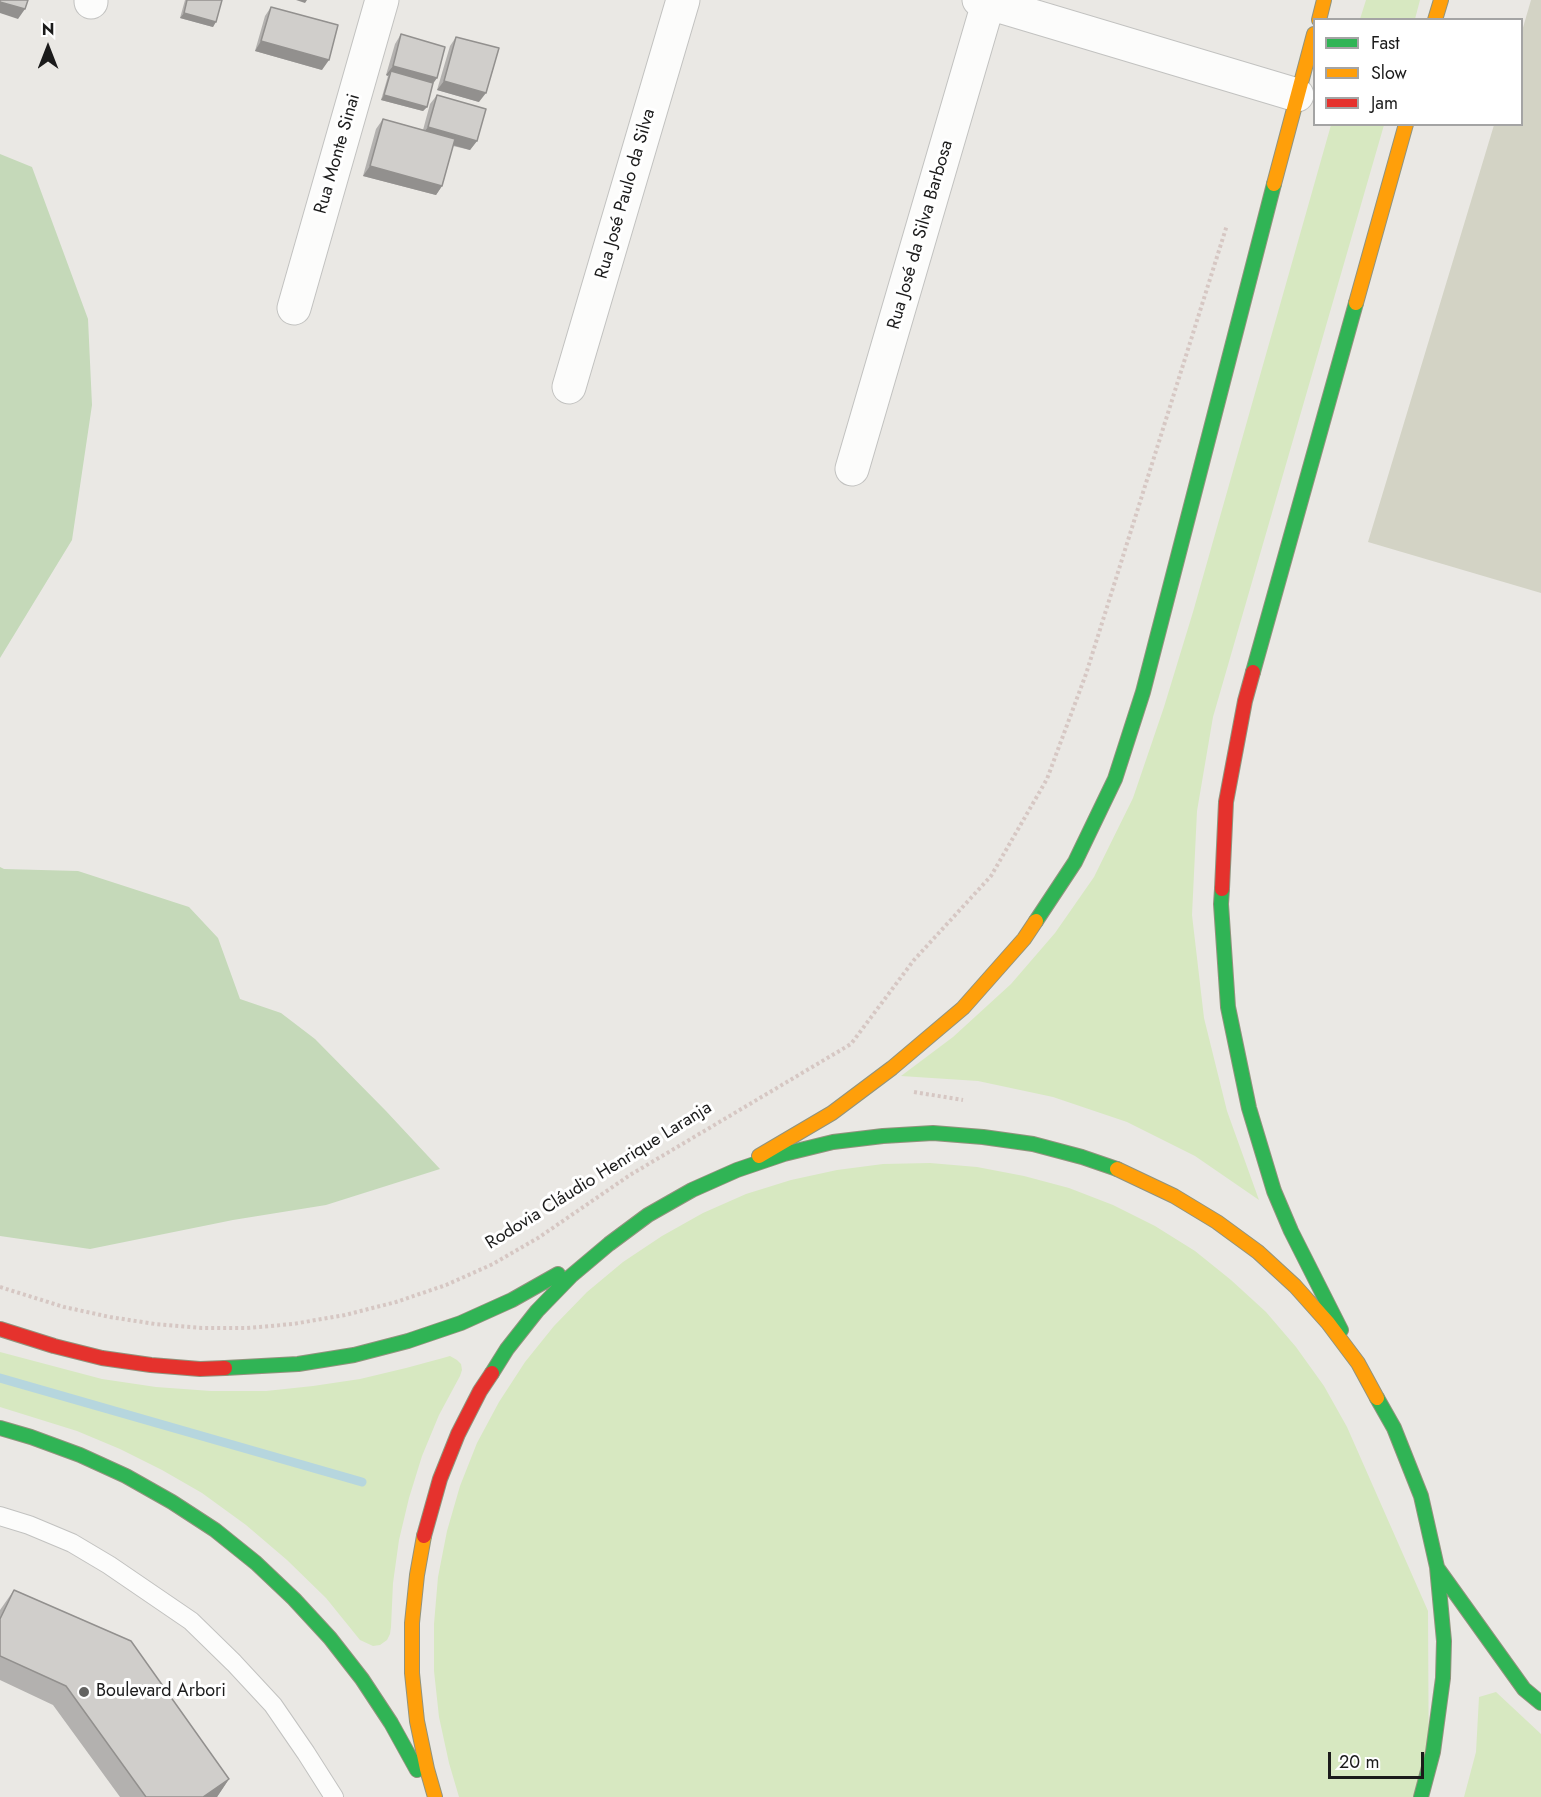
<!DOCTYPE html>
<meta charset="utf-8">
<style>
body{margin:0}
#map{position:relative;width:1541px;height:1797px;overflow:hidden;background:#eae8e4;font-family:Jost,sans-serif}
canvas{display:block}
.legend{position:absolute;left:1313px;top:18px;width:210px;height:108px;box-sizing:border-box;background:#fff;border:2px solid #a4a4a4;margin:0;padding:8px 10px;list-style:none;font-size:18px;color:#1b1b1b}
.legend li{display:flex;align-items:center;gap:12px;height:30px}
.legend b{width:30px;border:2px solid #a4a4a4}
.north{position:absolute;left:18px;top:18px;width:60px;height:60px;-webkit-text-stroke:4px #fff;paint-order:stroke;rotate:0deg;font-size:16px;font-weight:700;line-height:24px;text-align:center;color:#1b1b1b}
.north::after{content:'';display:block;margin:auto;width:21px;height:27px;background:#1b1b1b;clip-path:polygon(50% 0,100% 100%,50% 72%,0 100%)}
.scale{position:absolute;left:1328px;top:1752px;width:96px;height:27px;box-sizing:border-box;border:3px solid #1b1b1b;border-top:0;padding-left:8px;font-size:18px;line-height:21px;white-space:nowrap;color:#1b1b1b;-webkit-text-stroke:4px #fff;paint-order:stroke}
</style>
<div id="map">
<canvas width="1541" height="1797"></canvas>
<ul class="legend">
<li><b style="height:8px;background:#30b455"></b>Fast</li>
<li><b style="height:8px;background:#ff9f0a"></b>Slow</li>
<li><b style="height:8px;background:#e5322d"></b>Jam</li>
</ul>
<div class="north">N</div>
<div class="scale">20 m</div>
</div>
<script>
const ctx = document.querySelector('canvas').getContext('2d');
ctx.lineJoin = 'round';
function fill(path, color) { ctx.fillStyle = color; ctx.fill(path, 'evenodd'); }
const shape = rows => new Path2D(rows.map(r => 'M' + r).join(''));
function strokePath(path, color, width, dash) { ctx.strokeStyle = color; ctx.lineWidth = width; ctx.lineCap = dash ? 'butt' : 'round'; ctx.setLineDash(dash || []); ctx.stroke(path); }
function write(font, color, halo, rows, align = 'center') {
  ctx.font = font + ' Jost,sans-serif'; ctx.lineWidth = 6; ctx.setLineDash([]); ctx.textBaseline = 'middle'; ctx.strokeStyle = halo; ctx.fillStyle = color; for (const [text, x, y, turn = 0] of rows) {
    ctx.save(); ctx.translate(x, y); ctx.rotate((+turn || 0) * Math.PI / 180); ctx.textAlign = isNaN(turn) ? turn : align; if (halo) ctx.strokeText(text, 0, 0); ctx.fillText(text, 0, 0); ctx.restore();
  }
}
const construction = shape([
 [1531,0,1541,0,1541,593,1368,542,1494,125,1522,124,1522,31]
]);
const grass = shape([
 [1366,0,1420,0,1415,19,1360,19],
 [1331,125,1384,125,1213,717,1197,811,1192,915,1204,1018,1227,1111,1259,1200,1195,1156,1127,1122,1053,1097,978,1081,901,1076,953,1037,1011,984,1055,933,1094,877,1133,798,1164,707,1193,612],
 [930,1163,977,1167,1024,1176,1069,1188,1113,1205,1155,1226,1195,1251,1231,1280,1266,1312,1296,1347,1324,1386,1347,1427,1428,1611,1429,1797,459,1797,449,1763,439,1717,434,1671,434,1624,438,1577,447,1531,460,1486,477,1443,499,1402,525,1362,554,1326,587,1292,623,1262,662,1236,703,1213,746,1194,791,1180,837,1170,883,1164],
 [0,1352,102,1379,156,1387,211,1391,266,1391,313,1386,360,1379,406,1368,443,1358,450,1356,457,1360,461,1364,462,1370,460,1376,439,1415,422,1456,409,1498,399,1540,393,1583,391,1627,390,1634,387,1640,380,1645,373,1646,360,1640,326,1598,287,1560,246,1525,202,1493,162,1470,120,1449,77,1431,0,1407],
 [1496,1692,1541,1734,1541,1797,1464,1797,1476,1752,1479,1697]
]);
const forest = shape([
 [0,154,32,167,88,319,92,405,72,540,0,658],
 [0,867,4,869,78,871,189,907,218,938,240,999,281,1013,315,1039,386,1111,440,1169,326,1205,233,1220,90,1249,0,1236]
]);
const stream = shape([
 [0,1378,362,1482]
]);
const path = shape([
 [914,1092,963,1100],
 [0,1287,64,1307,110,1317,155,1324,202,1328,247,1328,293,1324,345,1315,396,1302,446,1285,493,1264,538,1238,630,1175,851,1044,914,960,991,876,1047,779,1086,674,1227,225]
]);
const lane = shape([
 [0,1516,29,1525,72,1543,109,1565,191,1621,234,1663,273,1705,306,1753,334,1797]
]);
const street = shape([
 [979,0,1297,95],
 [91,2,91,0],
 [294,308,382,0],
 [569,387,683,0],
 [852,469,989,0]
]);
const fast = shape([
 [1253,672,1356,303],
 [1222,889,1221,904,1228,1007,1249,1108,1274,1191,1291,1231,1341,1330],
 [1036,921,1075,862,1115,779,1143,692,1274,184],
 [225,1368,298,1364,354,1355,408,1341,461,1323,512,1300,558,1274],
 [492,1373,507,1349,537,1311,571,1276,609,1244,648,1215,692,1190,737,1170,784,1154,833,1142,883,1136,933,1133,983,1137,1033,1144,1082,1157,1117,1169],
 [1377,1398,1394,1428,1421,1496,1437,1567,1444,1641,1443,1678,1433,1752,1421,1797],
 [0,1428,31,1437,80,1455,126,1476,172,1502,215,1530,256,1563,294,1599,330,1638,362,1679,391,1723,417,1770],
 [1438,1569,1524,1689,1541,1703]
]);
const slow = shape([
 [1319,20,1324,0],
 [1435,20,1441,0],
 [1274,184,1314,34],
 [1356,303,1406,124],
 [759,1156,832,1113,892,1068,963,1008,1024,939,1036,921],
 [1117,1169,1174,1196,1217,1222,1258,1252,1295,1286,1328,1323,1358,1363,1377,1398],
 [424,1536,417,1575,412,1623,412,1673,417,1721,427,1769,435,1797]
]);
const jam = shape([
 [1222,889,1226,802,1245,701,1253,672],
 [0,1329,54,1346,102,1358,151,1365,200,1369,225,1368],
 [424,1536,440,1479,458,1434,480,1391,492,1373]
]);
const wall = shape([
 [185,0,222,0,213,27,180,18],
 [271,7,322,70,255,51,265,16],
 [401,34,433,83,427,107,423,111,381,100,388,76,386,75,395,44],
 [456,37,479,102,437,90,450,46],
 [437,95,477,141,470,150,453,146,442,186,436,195,363,176,376,129,383,119,423,130,430,104],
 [14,1590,229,1779,217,1797,120,1797,53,1705,0,1680,0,1610]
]);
const shadedWall = shape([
 [296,0,307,0,305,3],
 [0,2,25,9,18,19,0,13],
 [184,13,216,22,213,27,180,18],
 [261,41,329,60,322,70,255,51],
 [393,66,437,78,430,88,391,71,388,76,386,75],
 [444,81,486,93,479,102,437,90],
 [384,95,427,107,423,111,381,100],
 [428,127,477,141,470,150,421,136],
 [370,166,442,186,436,195,363,176],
 [229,1779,217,1797,203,1797]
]);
const building = shape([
 [0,0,28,0,25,9,0,2,0,0],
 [187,0,222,0,216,22,184,13,187,0],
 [271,7,338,25,329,60,261,41,271,7],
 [401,34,445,47,437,78,393,66,401,34],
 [456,37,499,48,486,93,444,81,456,37],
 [391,71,433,83,427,107,384,95,391,71],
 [437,95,486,109,477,141,428,127,437,95],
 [383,119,455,139,442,186,370,166,383,119],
 [14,1590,131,1641,229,1779,203,1797,146,1797,66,1686,0,1656,0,1619,14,1590]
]);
const markers = [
 [84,1692,6,"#636361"]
];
const streetNames = [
 ["Rua Monte Sinai",338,154,-74],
 ["Rua José Paulo da Silva",626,194,-74],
 ["Rua José da Silva Barbosa",921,235,-74],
 ["Rodovia Cláudio Henrique Laranja",599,1176,-32]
];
const poiNames = [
 ["Boulevard Arbori",96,1692]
];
fill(construction, '#d3d3c5');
fill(grass, '#d7e8c1');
fill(forest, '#c5d9b9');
strokePath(stream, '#b6d6de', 9);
strokePath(lane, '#c2c2c0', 20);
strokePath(street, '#c2c2c0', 35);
strokePath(fast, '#91937d', 16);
strokePath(slow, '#91937d', 16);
strokePath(jam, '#91937d', 16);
strokePath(path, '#d6c7c3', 4, [3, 3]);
strokePath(lane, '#fcfcfb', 18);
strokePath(street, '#fcfcfb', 33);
strokePath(fast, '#30b455', 14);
strokePath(slow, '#ff9f0a', 14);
strokePath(jam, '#e5322d', 14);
fill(wall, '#b3b1af');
fill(shadedWall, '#92908e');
fill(building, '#d0cecb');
strokePath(building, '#92908e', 1.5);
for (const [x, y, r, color] of markers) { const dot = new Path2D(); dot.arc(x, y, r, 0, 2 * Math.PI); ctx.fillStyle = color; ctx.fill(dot); strokePath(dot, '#fff', 2); }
write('18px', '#1b1b1b', '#fff', streetNames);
write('18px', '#1b1b1b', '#fff', poiNames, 'left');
</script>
